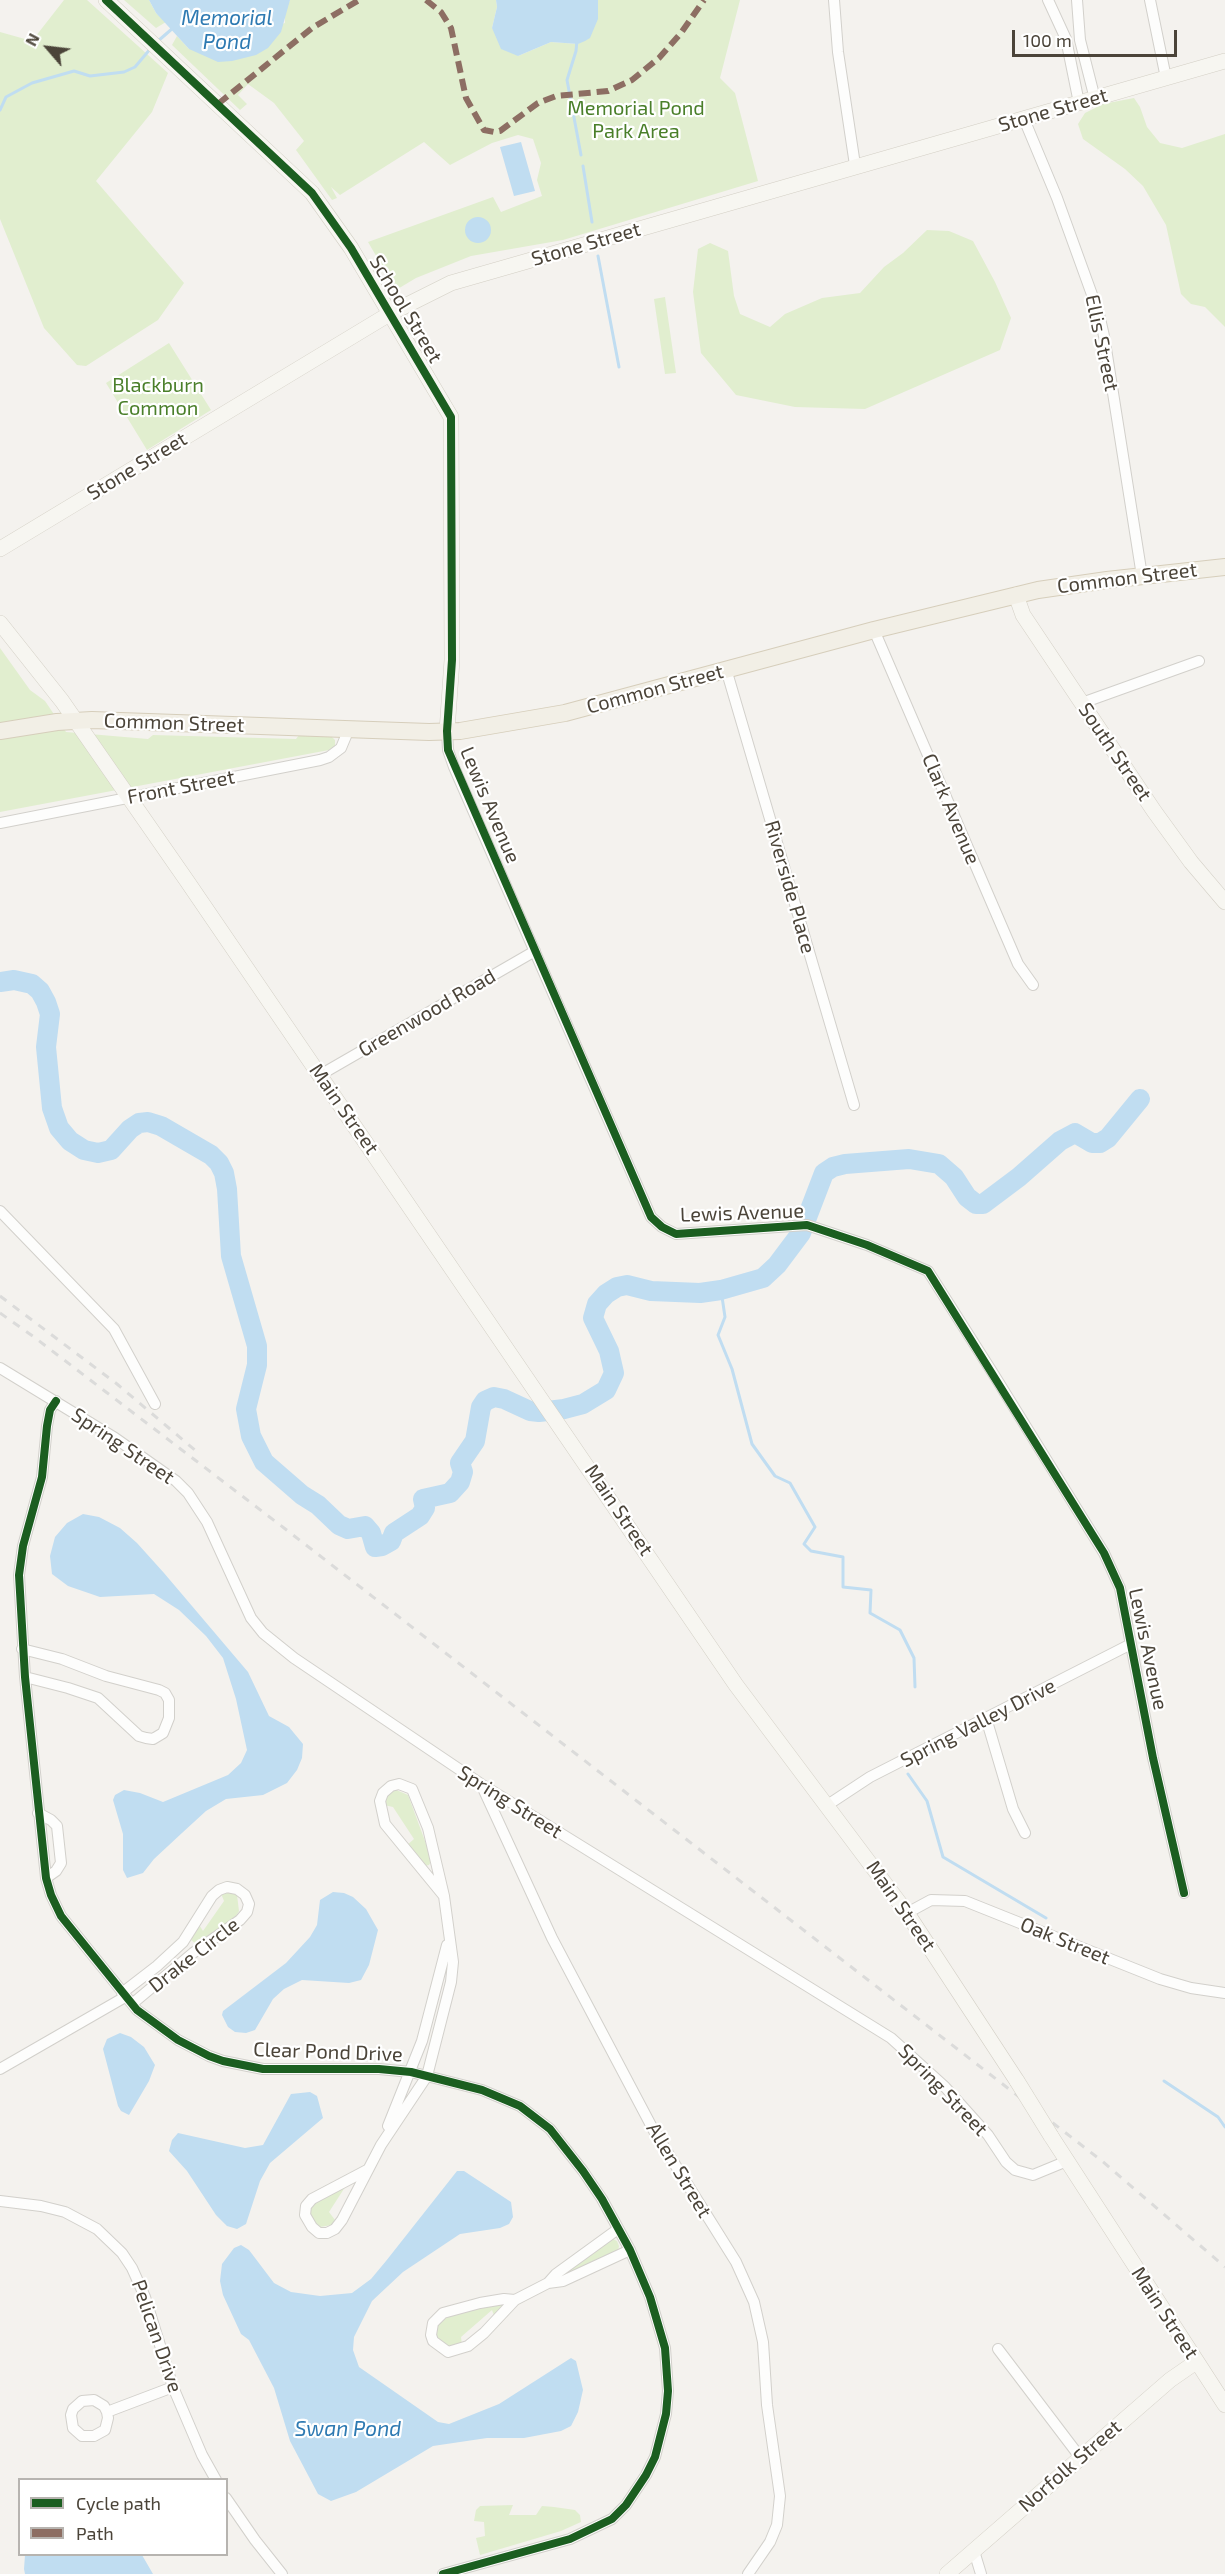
<!DOCTYPE html>
<style>
body{margin:0}
#map{position:relative;width:1225px;height:2574px;overflow:hidden;background:#f4f2ee;font-family:"Exo 2",sans-serif}
canvas{display:block}
.legend{position:absolute;left:18px;top:2478px;width:210px;height:78px;box-sizing:border-box;background:#fff;border:2px solid #b7b4b0;margin:0;padding:8px 10px;list-style:none;font-size:18px;color:#4b4439}
.legend li{display:flex;align-items:center;gap:12px;height:30px}
.legend b{width:30px;border:2px solid #b7b4b0}
.north{position:absolute;left:18px;top:18px;width:60px;height:60px;-webkit-text-stroke:4px #fff;paint-order:stroke;rotate:298deg;font-size:16px;font-weight:700;line-height:24px;text-align:center;color:#4b4439}
.north::after{content:'';display:block;margin:auto;width:21px;height:27px;background:#4b4439;clip-path:polygon(50% 0,100% 100%,50% 72%,0 100%)}
.scale{position:absolute;left:1012px;top:30px;width:165px;height:27px;box-sizing:border-box;border:3px solid #4b4439;border-top:0;padding-left:8px;font-size:18px;line-height:21px;white-space:nowrap;color:#4b4439;-webkit-text-stroke:4px #fff;paint-order:stroke}
</style>
<div id="map">
<canvas width="1225" height="2574"></canvas>
<ul class="legend">
<li><b style="height:8px;background:#1b5e20"></b>Cycle path</li>
<li><b style="height:8px;background:#8d6e63"></b>Path</li>
</ul>
<div class="north">N</div>
<div class="scale">100 m</div>
</div>
<script>
const ctx = document.querySelector('canvas').getContext('2d');
ctx.lineJoin = 'round';
function fill(path, color) { ctx.fillStyle = color; ctx.fill(path, 'evenodd'); }
const shape = rows => new Path2D(rows.map(r => 'M' + r).join(''));
function strokePath(path, color, width, dash) { ctx.strokeStyle = color; ctx.lineWidth = width; ctx.lineCap = dash ? 'butt' : 'round'; ctx.setLineDash(dash || []); ctx.stroke(path); }
function write(font, color, halo, rows, align = 'center') {
  ctx.font = font + ' "Exo 2",sans-serif'; ctx.lineWidth = 4.5; ctx.setLineDash([]); ctx.textBaseline = 'middle'; ctx.strokeStyle = halo; ctx.fillStyle = color; for (const [text, x, y, turn = 0] of rows) {
    ctx.save(); ctx.translate(x, y); ctx.rotate((+turn || 0) * Math.PI / 180); ctx.textAlign = isNaN(turn) ? turn : align; if (halo) ctx.strokeText(text, 0, 0); ctx.fillText(text, 0, 0); ctx.restore();
  }
}
const green = shape([
 [64,0,87,0,168,73,152,112,96,181,184,283,158,320,86,366,77,365,44,328,0,219,0,32,32,41],
 [124,0,149,0,156,13,166,22,156,28],
 [290,0,496,0,497,7,492,28,518,56,551,42,578,44,598,6,598,0,740,0,720,78,735,93,758,181,563,240,471,256,416,278,396,290,368,242,493,197,501,212,542,196,537,180,541,163,533,139,518,135,492,143,450,165,424,142,340,195,331,187,337,198,332,200,296,150,304,141,274,103,248,84,238,95,247,104,240,110,172,45,177,36,189,49,285,23,285,11],
 [1134,98,1140,107,1147,127,1160,143,1182,148,1225,134,1225,327,1205,307,1191,304,1181,294,1166,225,1143,186,1125,169,1083,139,1078,124,1085,113,1103,104],
 [927,230,949,231,973,241,995,282,1011,318,1000,350,865,409,795,407,736,395,701,353,693,292,698,249,710,243,728,251,734,296,740,314,770,327,785,314,822,298,860,293,884,267,903,253],
 [665,297,676,373,665,374,654,299],
 [169,343,211,410,147,450,106,383],
 [0,648,30,690,45,701,66,732,148,739,153,735,296,739,299,735,330,735,335,740,335,746,329,750,0,812],
 [394,1789,408,1795,432,1860,429,1865,425,1866,406,1846,414,1839,393,1807,384,1805,387,1793],
 [220,1891,230,1891,237,1895,239,1911,236,1916,196,1944,191,1940,198,1923,203,1931,224,1901],
 [349,2181,329,2212,335,2220,332,2225,320,2227,312,2221,309,2214,310,2205],
 [613,2239,617,2241,619,2246,618,2251,565,2276,561,2275],
 [506,2303,495,2318,492,2310,461,2337,462,2345,447,2347,435,2336,436,2327,447,2317,473,2308],
 [513,2505,509,2515,536,2515,542,2506,554,2507,575,2510,580,2515,581,2522,561,2531,480,2555,476,2538,485,2536,484,2522,474,2521,476,2510,480,2506]
]);
const water = shape([
 [149,0,290,0,281,32,268,48,256,55,232,61,218,62,189,49,156,13],
 [496,0,598,0,598,19,590,38,585,41,578,44,551,42,518,56,501,49,492,28,497,7],
 [521,142,535,191,514,196,500,147],
 '465 230a13 13 0 1 1 26 0a13 13 0 1 1-26 0Z',
 [83,1514,99,1517,120,1528,137,1543,164,1573,248,1672,269,1716,289,1727,303,1744,302,1758,297,1770,287,1783,263,1795,226,1799,206,1811,182,1833,154,1859,143,1873,127,1878,123,1870,123,1834,113,1800,115,1795,124,1790,140,1793,163,1802,228,1775,241,1763,247,1750,236,1699,223,1658,206,1636,179,1610,154,1594,100,1597,68,1586,52,1574,50,1556,55,1537,67,1523],
 [333,1892,344,1893,353,1897,366,1909,378,1930,369,1965,361,1980,349,1983,302,1980,284,1989,273,1999,255,2030,246,2033,235,2032,228,2027,222,2015,223,2011,286,1963,310,1937,317,1925,320,1900],
 [120,2033,131,2037,144,2047,155,2065,149,2081,129,2115,121,2111,118,2106,103,2049,107,2039],
 [310,2092,317,2096,323,2118,270,2163,260,2181,246,2224,237,2229,227,2226,216,2215,187,2171,169,2151,172,2140,178,2133,245,2148,263,2145,291,2094],
 [457,2171,464,2171,511,2202,513,2217,509,2224,500,2228,460,2234,403,2272,372,2301,354,2337,353,2350,359,2367,438,2422,449,2424,499,2404,571,2358,576,2361,583,2390,578,2412,571,2426,561,2431,524,2438,487,2438,433,2446,356,2492,331,2501,318,2494,290,2441,274,2388,249,2340,241,2334,223,2295,220,2281,222,2264,234,2248,241,2245,249,2250,274,2283,291,2292,320,2296,352,2293,371,2279,386,2261],
 [142,2555,153,2574,25,2574,24,2569,25,2555]
]);
const stream = shape([
 [577,40,576,51,567,80,581,155],
 [158,41,173,28],
 [0,110,6,97,32,83,74,71,90,76,124,72,135,67,151,48],
 [583,166,592,222],
 [598,256,619,367],
 [721,1290,725,1317,718,1335,732,1369,752,1444,775,1476,790,1483,815,1527,804,1544,811,1551,843,1557,843,1587,871,1590,870,1613,900,1630,914,1658,915,1687],
 [908,1774,927,1801,943,1857,1046,1918],
 [1164,2081,1218,2117,1225,2127]
]);
const river = shape([
 [0,982,14,980,32,984,40,991,46,1002,50,1014,46,1047,52,1108,59,1128,70,1141,84,1150,98,1153,111,1150,130,1129,139,1123,148,1122,161,1126,211,1155,219,1163,224,1173,227,1189,231,1256,257,1346,257,1365,246,1409,251,1436,264,1462,302,1495,318,1505,339,1525,348,1529,365,1526,371,1533,375,1547,382,1546,391,1541,394,1533,420,1516,425,1508,423,1499,450,1493,460,1482,463,1472,460,1463,475,1441,481,1407,485,1401,494,1397,504,1399,530,1411,539,1412,564,1409,583,1404,606,1390,614,1373,609,1351,593,1318,597,1304,606,1294,617,1287,627,1285,651,1291,700,1293,721,1290,763,1278,777,1265,801,1233,824,1173,833,1167,845,1164,909,1159,939,1164,954,1177,967,1197,976,1204,983,1204,1019,1177,1060,1141,1075,1133,1092,1143,1100,1143,1108,1138,1140,1099]
]);
const street = shape([
 [834,0,838,52,855,165],
 [1048,0,1066,39,1079,103],
 [1077,0,1080,40,1095,99],
 [1150,0,1166,78],
 [1024,119,1057,198,1099,314,1104,336,1142,576],
 [874,630,1018,964,1033,985],
 [726,669,854,1105],
 [1082,703,1199,661],
 [447,731,448,750,454,767,651,1217,662,1227,676,1234,807,1225,867,1245,928,1271,994,1375,1104,1553,1120,1588,1153,1758,1184,1893],
 [0,823,320,760,329,757,341,748,346,736,346,729],
 [320,1075,535,951],
 [0,1211,114,1329,155,1404],
 [0,1368,115,1438,176,1481,188,1493,207,1522,251,1618,263,1633,294,1658,481,1784,891,2038,945,2087,988,2135,1006,2162,1015,2170,1033,2175,1067,2161],
 [56,1401,50,1410,47,1426,42,1477,23,1546,19,1575,25,1677,46,1878,51,1895,61,1916,137,2010,178,2040,209,2056,223,2061,263,2069,379,2069,411,2072,482,2090,520,2106,550,2129,583,2171,602,2199,630,2250,650,2297,665,2348,668,2391,666,2414,655,2457,646,2475,626,2505,612,2519,570,2539,443,2574],
 [22,1649,62,1659,106,1676,159,1690,165,1693,169,1700,169,1718,163,1733,153,1739,146,1738,139,1736,98,1698,68,1688,25,1677],
 [986,1718,1013,1809,1025,1833],
 [481,1784,552,1938,654,2131,736,2262,754,2302,763,2342,767,2405,780,2496,777,2525,770,2542,748,2574],
 [826,1806,870,1777,1131,1644],
 [38,1813,51,1820,57,1826,61,1863,56,1871,46,1878],
 [907,1913,931,1900,965,1901,1160,1979,1191,1988,1225,1993],
 [122,1993,157,1966,183,1942,212,1896,219,1890,227,1887,237,1889,245,1895,249,1904,247,1912,240,1920,193,1953,132,2004],
 [0,2069,125,1997],
 [388,2126,422,2041,447,1945],
 [367,2170,312,2199,306,2206,305,2215,312,2227,319,2233,327,2233,335,2229,342,2220,381,2145,427,2076,451,1982,453,1962,444,1896,428,1828,412,1789,399,1784,391,1786,383,1793,380,1801,385,1824,444,1896],
 [0,2201,41,2206,65,2212,97,2229,122,2253,132,2268,145,2297,173,2387,202,2455,216,2480],
 [548,2283,563,2281,630,2250],
 [515,2300,504,2299,480,2303,443,2313,433,2323,431,2335,433,2341,448,2352,468,2346,484,2333,515,2300,548,2283,556,2274,618,2229],
 [998,2349,1080,2457],
 [107,2412,108,2418,105,2430,94,2436,82,2436,73,2428,71,2415,73,2409,82,2401,94,2400,104,2406,107,2412,173,2387],
 [226,2498,255,2540,282,2574],
 [974,2551,981,2574]
]);
const secondary = shape([
 [106,0,312,193,351,248,451,417,452,660,447,731],
 [0,549,391,313,451,283,1225,61],
 [1016,595,1023,615,1154,811,1191,862,1225,902],
 [0,623,62,701,187,881,736,1685,907,1913,1017,2081],
 [1051,2136,1225,2405],
 [947,2574,1170,2380,1196,2362]
]);
const primary = shape([
 [0,731,57,722,92,720,429,732,460,731,565,713,874,630,1038,590,1107,580,1225,567]
]);
const rail = shape([
 [0,1296,117,1384,196,1451],
 [0,1313,34,1337,284,1528,1102,2161,1225,2267]
]);
const secondaryBridge = shape([
 [1017,2081,1051,2136]
]);
const quiet = shape([
 [426,0,441,12,451,28,466,98,484,130,494,132,500,131,538,103,556,96,608,91,632,80,659,58,681,33,704,0],
 [218,104,312,28,359,0]
]);
const cycleway = shape([
 [106,0,312,193,351,248,451,417,452,660,447,731,448,750,651,1217,662,1227,676,1234,807,1225,867,1245,928,1271,1104,1553,1120,1588,1153,1758,1184,1893],
 [56,1401,50,1410,47,1426,42,1477,23,1546,19,1575,25,1677,46,1878,51,1895,61,1916,137,2010,178,2040,209,2056,223,2061,263,2069,379,2069,411,2072,482,2090,520,2106,550,2129,583,2171,602,2199,630,2250,650,2297,665,2348,668,2391,666,2414,655,2457,646,2475,626,2505,612,2519,570,2539,443,2574]
]);
const parkNames = [
 ["Memorial Pond",636,108],
 ["Park Area",636,131],
 ["Blackburn",158,385],
 ["Common",158,408]
];
const streetNames = [
 ["Stone Street",1053,110,-16],
 ["Stone Street",586,244,-16],
 ["School Street",406,309,59],
 ["Ellis Street",1102,343,78],
 ["Stone Street",137,466,-31],
 ["Common Street",1127,578,-7],
 ["Common Street",655,689,-15],
 ["Common Street",174,723,2],
 ["South Street",1115,752,56],
 ["Front Street",181,787,-11],
 ["Lewis Avenue",490,805,67],
 ["Clark Avenue",951,809,67],
 ["Riverside Place",790,887,74],
 ["Greenwood Road",427,1013,-30],
 ["Main Street",344,1109,55],
 ["Lewis Avenue",742,1213,-2],
 ["Spring Street",123,1446,34],
 ["Main Street",619,1510,56],
 ["Lewis Avenue",1148,1649,78],
 ["Spring Valley Drive",978,1723,-27],
 ["Spring Street",510,1802,32],
 ["Main Street",901,1906,55],
 ["Oak Street",1065,1941,22],
 ["Drake Circle",194,1955,-38],
 ["Clear Pond Drive",328,2052,2],
 ["Spring Street",943,2090,46],
 ["Allen Street",679,2170,59],
 ["Main Street",1165,2313,57],
 ["Pelican Drive",157,2336,71],
 ["Norfolk Street",1070,2466,-41]
];
const waterNames = [
 ["Memorial",227,18],
 ["Pond",227,42],
 ["Swan Pond",348,2429]
];
fill(green, '#e1eecf');
fill(water, '#c0ddf1');
strokePath(stream, '#c0ddf1', 3);
strokePath(river, '#c0ddf1', 20);
strokePath(street, '#d2d0cb', 12);
strokePath(secondary, '#d3cfc5', 16);
strokePath(primary, '#d6cebb', 18);
strokePath(street, '#fdfdfc', 10);
strokePath(secondary, '#f7f6f1', 15);
strokePath(primary, '#f2efe6', 16);
strokePath(rail, '#dbdbda', 3, [8, 8]);
strokePath(secondaryBridge, '#d3cfc5', 16, []);
strokePath(secondaryBridge, '#f7f6f1', 15);
strokePath(quiet, '#8d6e63', 6, [12, 6]);
strokePath(cycleway, '#1b5e20', 8);
write('20px', '#4a7f2a', '#fff', parkNames);
write('20px', '#4b4439', '#fff', streetNames);
write('italic 21px', '#2e7ab2', '#fff', waterNames);
</script>
